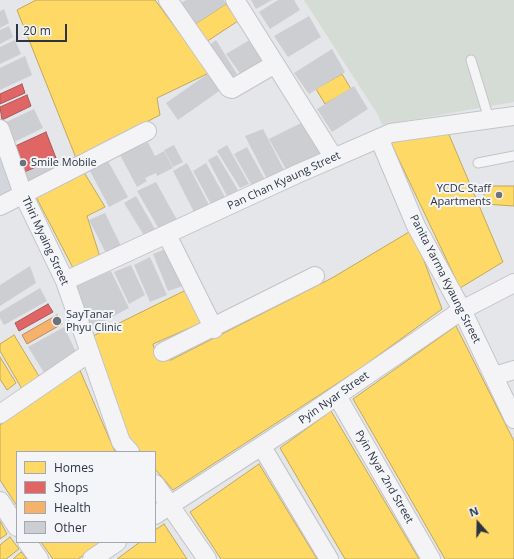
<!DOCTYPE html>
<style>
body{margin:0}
#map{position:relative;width:514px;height:559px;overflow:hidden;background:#e4e6e9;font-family:"Open Sans",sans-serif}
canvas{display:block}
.legend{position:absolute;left:16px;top:451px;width:140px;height:92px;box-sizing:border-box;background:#f3f5f8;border:1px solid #a4a8af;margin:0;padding:5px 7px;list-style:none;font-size:12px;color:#2d3441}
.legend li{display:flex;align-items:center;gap:8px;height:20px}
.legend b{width:20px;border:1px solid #a4a8af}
.north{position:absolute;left:458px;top:503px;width:40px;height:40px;-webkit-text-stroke:3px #f3f5f8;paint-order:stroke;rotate:340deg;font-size:11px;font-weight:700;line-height:16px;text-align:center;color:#2d3441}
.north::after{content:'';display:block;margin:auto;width:14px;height:18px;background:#2d3441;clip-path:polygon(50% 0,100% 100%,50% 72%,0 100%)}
.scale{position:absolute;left:16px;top:24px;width:51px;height:18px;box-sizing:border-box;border:2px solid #2d3441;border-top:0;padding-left:5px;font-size:12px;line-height:14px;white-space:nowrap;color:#2d3441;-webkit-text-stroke:3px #f3f5f8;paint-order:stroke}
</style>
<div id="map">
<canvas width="514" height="559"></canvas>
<ul class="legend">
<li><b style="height:11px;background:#ffd966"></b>Homes</li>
<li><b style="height:11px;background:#e06666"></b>Shops</li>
<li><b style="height:11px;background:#f6b26b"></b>Health</li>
<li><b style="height:11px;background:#cdced1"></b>Other</li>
</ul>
<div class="north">N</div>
<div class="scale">20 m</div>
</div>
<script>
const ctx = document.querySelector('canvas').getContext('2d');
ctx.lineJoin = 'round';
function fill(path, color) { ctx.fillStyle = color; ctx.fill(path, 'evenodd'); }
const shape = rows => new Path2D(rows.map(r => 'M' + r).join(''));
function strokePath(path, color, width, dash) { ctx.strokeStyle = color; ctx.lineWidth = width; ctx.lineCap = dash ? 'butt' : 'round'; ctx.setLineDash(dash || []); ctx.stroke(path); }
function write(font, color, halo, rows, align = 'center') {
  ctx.font = font + ' "Open Sans",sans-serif'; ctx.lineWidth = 4; ctx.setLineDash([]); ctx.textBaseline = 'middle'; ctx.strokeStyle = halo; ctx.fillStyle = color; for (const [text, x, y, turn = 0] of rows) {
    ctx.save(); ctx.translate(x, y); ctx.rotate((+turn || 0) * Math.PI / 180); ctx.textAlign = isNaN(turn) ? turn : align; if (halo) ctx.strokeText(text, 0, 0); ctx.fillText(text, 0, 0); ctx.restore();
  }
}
const built = shape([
 [0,157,15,189,0,198]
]);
const green = shape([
 [304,0,514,0,514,102,382,125,378,115]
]);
const homes = shape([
 [36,0,155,0,209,73,157,98,160,115,76,158,17,10,36,0],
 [226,4,238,21,206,42,194,25,226,4],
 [342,74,351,89,325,104,316,89,342,74],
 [447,130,503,262,460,288,391,143,447,130],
 [82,169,105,207,87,216,100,257,73,268,35,195,82,169],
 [484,186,514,186,514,206,484,204,484,186],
 [409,232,420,250,442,309,361,368,173,490,155,469,155,452,141,452,126,434,93,336,186,290,201,323,153,344,157,359,171,360,332,278,409,232],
 [456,326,514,441,514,559,445,559,353,399,456,326],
 [14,335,40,378,22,389,0,351,0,344,14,335],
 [0,357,16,383,7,390,0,379,0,357],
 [79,368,115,452,17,452,17,506,0,480,0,425,79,368],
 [331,411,419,559,345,559,280,448,331,411],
 [259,464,317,559,221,559,190,512,259,464],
 [0,521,7,534,0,539,0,521],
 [164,524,187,559,117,559,140,542,155,542,155,530,164,524],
 [10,537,19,549,6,559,0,559,0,545,10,537],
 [41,542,103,542,78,559,53,559,41,542],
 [21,552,27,559,13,559,21,552]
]);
const shops = shape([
 [22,84,25,93,0,104,0,94,22,84],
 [27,95,31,106,2,120,0,107,27,95],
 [46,132,56,158,23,173,11,148,46,132],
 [48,304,53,312,19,331,15,323,48,304]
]);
const health = shape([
 [57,315,62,324,27,344,22,335,57,315]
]);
const building = shape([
 [186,0,224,0,226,4,194,25,179,4],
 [251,0,272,0,256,9],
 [278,0,294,0,300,10,270,29,259,12],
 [4,9,9,23,0,28,0,11],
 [309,16,321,37,288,57,274,36],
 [9,26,13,37,0,44,0,30],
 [253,38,269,63,245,80,226,54],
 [15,40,21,54,0,64,0,47],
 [216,40,237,74,226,82,204,49],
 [332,49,345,72,309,94,294,73],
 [25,56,32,75,0,90,0,68],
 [209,73,225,87,178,120,166,103],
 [354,86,368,109,332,132,317,109],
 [34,109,43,128,10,144,2,124],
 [305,121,326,156,288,173,269,139],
 [263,129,286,174,268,181,245,136],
 [148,142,155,156,164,151,173,168,157,176,156,173,145,178,147,181,137,187,120,155],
 [174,145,183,162,173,167,164,150],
 [227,145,249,184,240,188,217,151],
 [247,147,265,180,252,186,234,154],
 [217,155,238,190,227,196,208,160],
 [58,159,64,173,28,187,23,173],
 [108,161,128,197,109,207,90,171],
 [187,163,210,207,195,214,173,171],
 [206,163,226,199,212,206,193,171],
 [156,182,177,220,159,229,137,191],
 [136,196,156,231,145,237,124,203],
 [105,213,122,248,107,255,89,220],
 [168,248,186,285,168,291,153,254],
 [150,257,167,295,150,302,134,265],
 [131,265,145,295,129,304,114,272],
 [30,266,36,283,0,306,0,285],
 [111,271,129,308,87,330,74,287],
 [40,288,47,301,4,325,0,318,0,312],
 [64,327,77,354,45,374,28,347]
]);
const service = shape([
 [471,60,489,119],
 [478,163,514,156]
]);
const minor = shape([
 [168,0,229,88,232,89,275,64],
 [235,0,334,158],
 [0,129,23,194,65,281,121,442,130,452],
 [379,138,416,226,462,310,514,419],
 [0,206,147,131],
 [167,235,214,329],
 [65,281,297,174,391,133,514,116],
 [163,352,315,276],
 [494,376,514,370],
 [337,396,431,559],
 [0,414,89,353],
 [262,447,329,559],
 [155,484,207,559],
 [0,501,17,527],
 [155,515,297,423,462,310,514,283],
 [27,542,39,559],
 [92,559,117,542]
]);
const markers = [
 [23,163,4,"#6d727c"],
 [499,195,4,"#6d727c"],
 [57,321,5,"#6d727c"]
];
const poiNames = [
 ["Smile Mobile",31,163],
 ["YCDC Staff",491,189,"right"],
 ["Apartments",491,202,"right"],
 ["SayTanar",66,315],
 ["Phyu Clinic",66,328]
];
const streetNames = [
 ["Pan Chan Kyaung Street",284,181,-25],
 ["Thiri Myaing Street",45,241,65],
 ["Panita Yarma Kyaung Street",445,279,63],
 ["Pyin Nyar Street",334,398,-35],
 ["Pyin Nyar 2nd Street",384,477,60]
];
fill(built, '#d3d6dc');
fill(green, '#d5dcd5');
fill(homes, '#ffd966');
strokePath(homes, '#c0a85b', 1);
fill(shops, '#e06666');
strokePath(shops, '#aa575b', 1);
fill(health, '#f6b26b');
strokePath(health, '#ba8c5e', 1);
fill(building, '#cdced1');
strokePath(service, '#c3c4c7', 11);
strokePath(minor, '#c3c4c7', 20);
strokePath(service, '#f4f4f6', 9);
strokePath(minor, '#f4f4f6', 18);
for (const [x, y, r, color] of markers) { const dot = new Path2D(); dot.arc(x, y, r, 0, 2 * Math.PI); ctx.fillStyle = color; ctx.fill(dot); strokePath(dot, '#f3f5f8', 1.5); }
write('11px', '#2d3441', '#f3f5f8', poiNames, 'left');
write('11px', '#2d3441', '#f3f5f8', streetNames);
</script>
